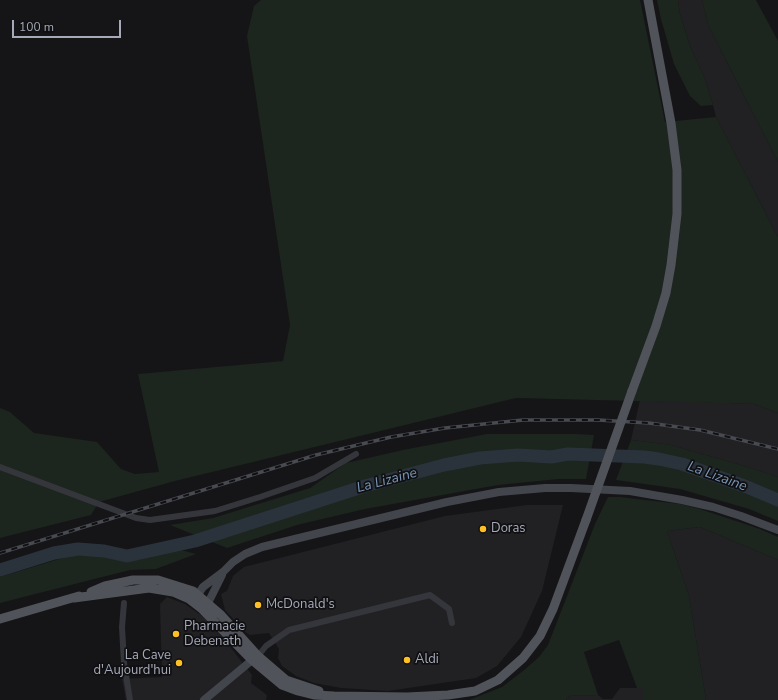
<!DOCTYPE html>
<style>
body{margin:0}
#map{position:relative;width:778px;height:700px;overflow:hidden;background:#151517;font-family:"Nunito Sans",sans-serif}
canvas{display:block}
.scale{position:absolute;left:12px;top:20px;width:109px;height:18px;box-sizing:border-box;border:2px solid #a6aab8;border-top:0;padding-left:5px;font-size:12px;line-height:14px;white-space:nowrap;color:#a6aab8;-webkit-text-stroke:3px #101012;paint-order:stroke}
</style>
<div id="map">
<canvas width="778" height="700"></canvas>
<div class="scale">100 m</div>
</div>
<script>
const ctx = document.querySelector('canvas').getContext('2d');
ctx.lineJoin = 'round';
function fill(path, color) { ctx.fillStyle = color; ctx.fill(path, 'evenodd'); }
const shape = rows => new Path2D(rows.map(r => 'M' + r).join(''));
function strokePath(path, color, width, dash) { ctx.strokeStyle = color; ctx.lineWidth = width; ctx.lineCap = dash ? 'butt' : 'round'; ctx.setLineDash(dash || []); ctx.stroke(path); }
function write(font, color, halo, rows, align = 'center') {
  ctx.font = font + ' "Nunito Sans",sans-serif'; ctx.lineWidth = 3.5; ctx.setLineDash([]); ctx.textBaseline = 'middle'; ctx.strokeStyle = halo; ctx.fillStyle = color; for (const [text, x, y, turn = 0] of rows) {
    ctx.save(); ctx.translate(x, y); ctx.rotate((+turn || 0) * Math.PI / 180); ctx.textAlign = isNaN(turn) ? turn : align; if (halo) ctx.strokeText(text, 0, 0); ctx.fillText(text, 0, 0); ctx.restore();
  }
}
const built = shape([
 [678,0,702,0,708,25,778,162,778,237,716,117,713,105,705,79,690,46,680,14],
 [640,400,754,404,778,413,778,477,748,467,671,445,631,440],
 [527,505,563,505,542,591,521,637,497,666,476,678,388,691,341,688,314,683,296,676,282,666,278,658,279,649,269,633,250,635,245,632,225,610,221,594,227,591,233,576,244,567,445,516],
 [700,527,778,560,778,700,706,700,689,596,667,531],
 [167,597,185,604,205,618,228,644,252,675,251,683,267,695,266,700,126,700,122,679,162,677,160,604],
 [620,688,643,688,643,700,566,700,569,696,598,695,603,699,612,699]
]);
const green = shape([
 [261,0,640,0,665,122,716,117,778,237,778,413,754,404,516,398,175,481,99,502,91,515,0,538,0,408,10,412,34,433,97,442,121,469,135,474,159,472,138,374,283,361,290,325,247,36,254,6],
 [657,0,678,0,680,14,690,46,705,79,713,105,701,106,690,96,674,64,661,19],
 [702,0,756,0,778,41,778,162,708,25],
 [487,434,575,434,594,435,586,479,559,479,498,485,365,509,297,525,227,548,170,525,213,518,310,488,346,463,403,450],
 [631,440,671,445,748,467,778,477,778,521,749,509,680,489,616,480],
 [608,497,620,497,680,504,700,509,760,529,778,537,778,560,700,527,667,531,689,596,706,700,643,700,643,688,637,688,619,640,584,652,598,695,569,696,566,700,469,700,502,687,523,671,539,657,548,645,595,524],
 [177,549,196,554,156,569,130,570,0,603,0,577,69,556,91,555,120,560,138,560]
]);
const river = shape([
 [0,570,54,553,78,549,104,551,127,556,195,541,365,486,444,465,480,458,518,455,551,457,568,454,644,457,659,459,682,464,747,487,778,500]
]);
const street = shape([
 [0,467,136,518,150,520,215,511,260,497,315,478,356,454],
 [124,603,122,627,124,663,130,700],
 [258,656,266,646,289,630,430,595,449,609,452,623]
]);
const secondary = shape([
 [195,599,203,587,223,572,233,562,245,554,262,547,447,502,499,492,545,488,571,488,630,491,682,500,713,507,741,516,778,530],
 [203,608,208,603,222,575],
 [204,700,257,656]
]);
const primary = shape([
 [632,391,656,326,666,293,671,265,677,214,677,170,671,123,648,0],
 [91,592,105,586,133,580,158,580,193,591,221,615,258,656,286,680,319,691],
 [74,598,149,588,173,592,189,599,202,609,252,660,282,685,298,691,314,695,334,696,407,697,448,695,475,691,498,680,523,658,540,636,553,609,586,520],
 [0,619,79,596]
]);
const rail = shape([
 [0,553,316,455,391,437,445,428,523,420,598,420,649,423,700,430,778,449]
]);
const primaryBridge = shape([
 [586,520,632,391]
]);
const markers = [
 [483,529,4,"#ffc025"],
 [258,605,4,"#ffc025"],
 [176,634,4,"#ffc025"],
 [407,660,4,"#ffc025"],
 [179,663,4,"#ffc025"]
];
const poiNames = [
 ["Doras",491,529],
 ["McDonald's",266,605],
 ["Pharmacie",184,627],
 ["Debenath",184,642],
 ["La Cave",171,656,"right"],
 ["d'Aujourd'hui",171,671,"right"],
 ["Aldi",415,660]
];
const waterNames = [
 ["La Lizaine",717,477,20],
 ["La Lizaine",387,481,-15]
];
fill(built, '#212124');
fill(green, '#1c251e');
strokePath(river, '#2a333c', 13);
strokePath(street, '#35363c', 6);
strokePath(secondary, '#43454c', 8);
strokePath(primary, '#51535b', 9);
strokePath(rail, '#484a51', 3.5);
strokePath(rail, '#101012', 2, [6]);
strokePath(primaryBridge, '#51535b', 9);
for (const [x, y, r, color] of markers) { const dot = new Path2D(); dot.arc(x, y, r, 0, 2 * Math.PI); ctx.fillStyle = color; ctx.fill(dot); strokePath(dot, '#101012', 1.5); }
write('13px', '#a6aab8', '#101012', poiNames, 'left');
write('italic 14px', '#7a97b6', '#101012', waterNames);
</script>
